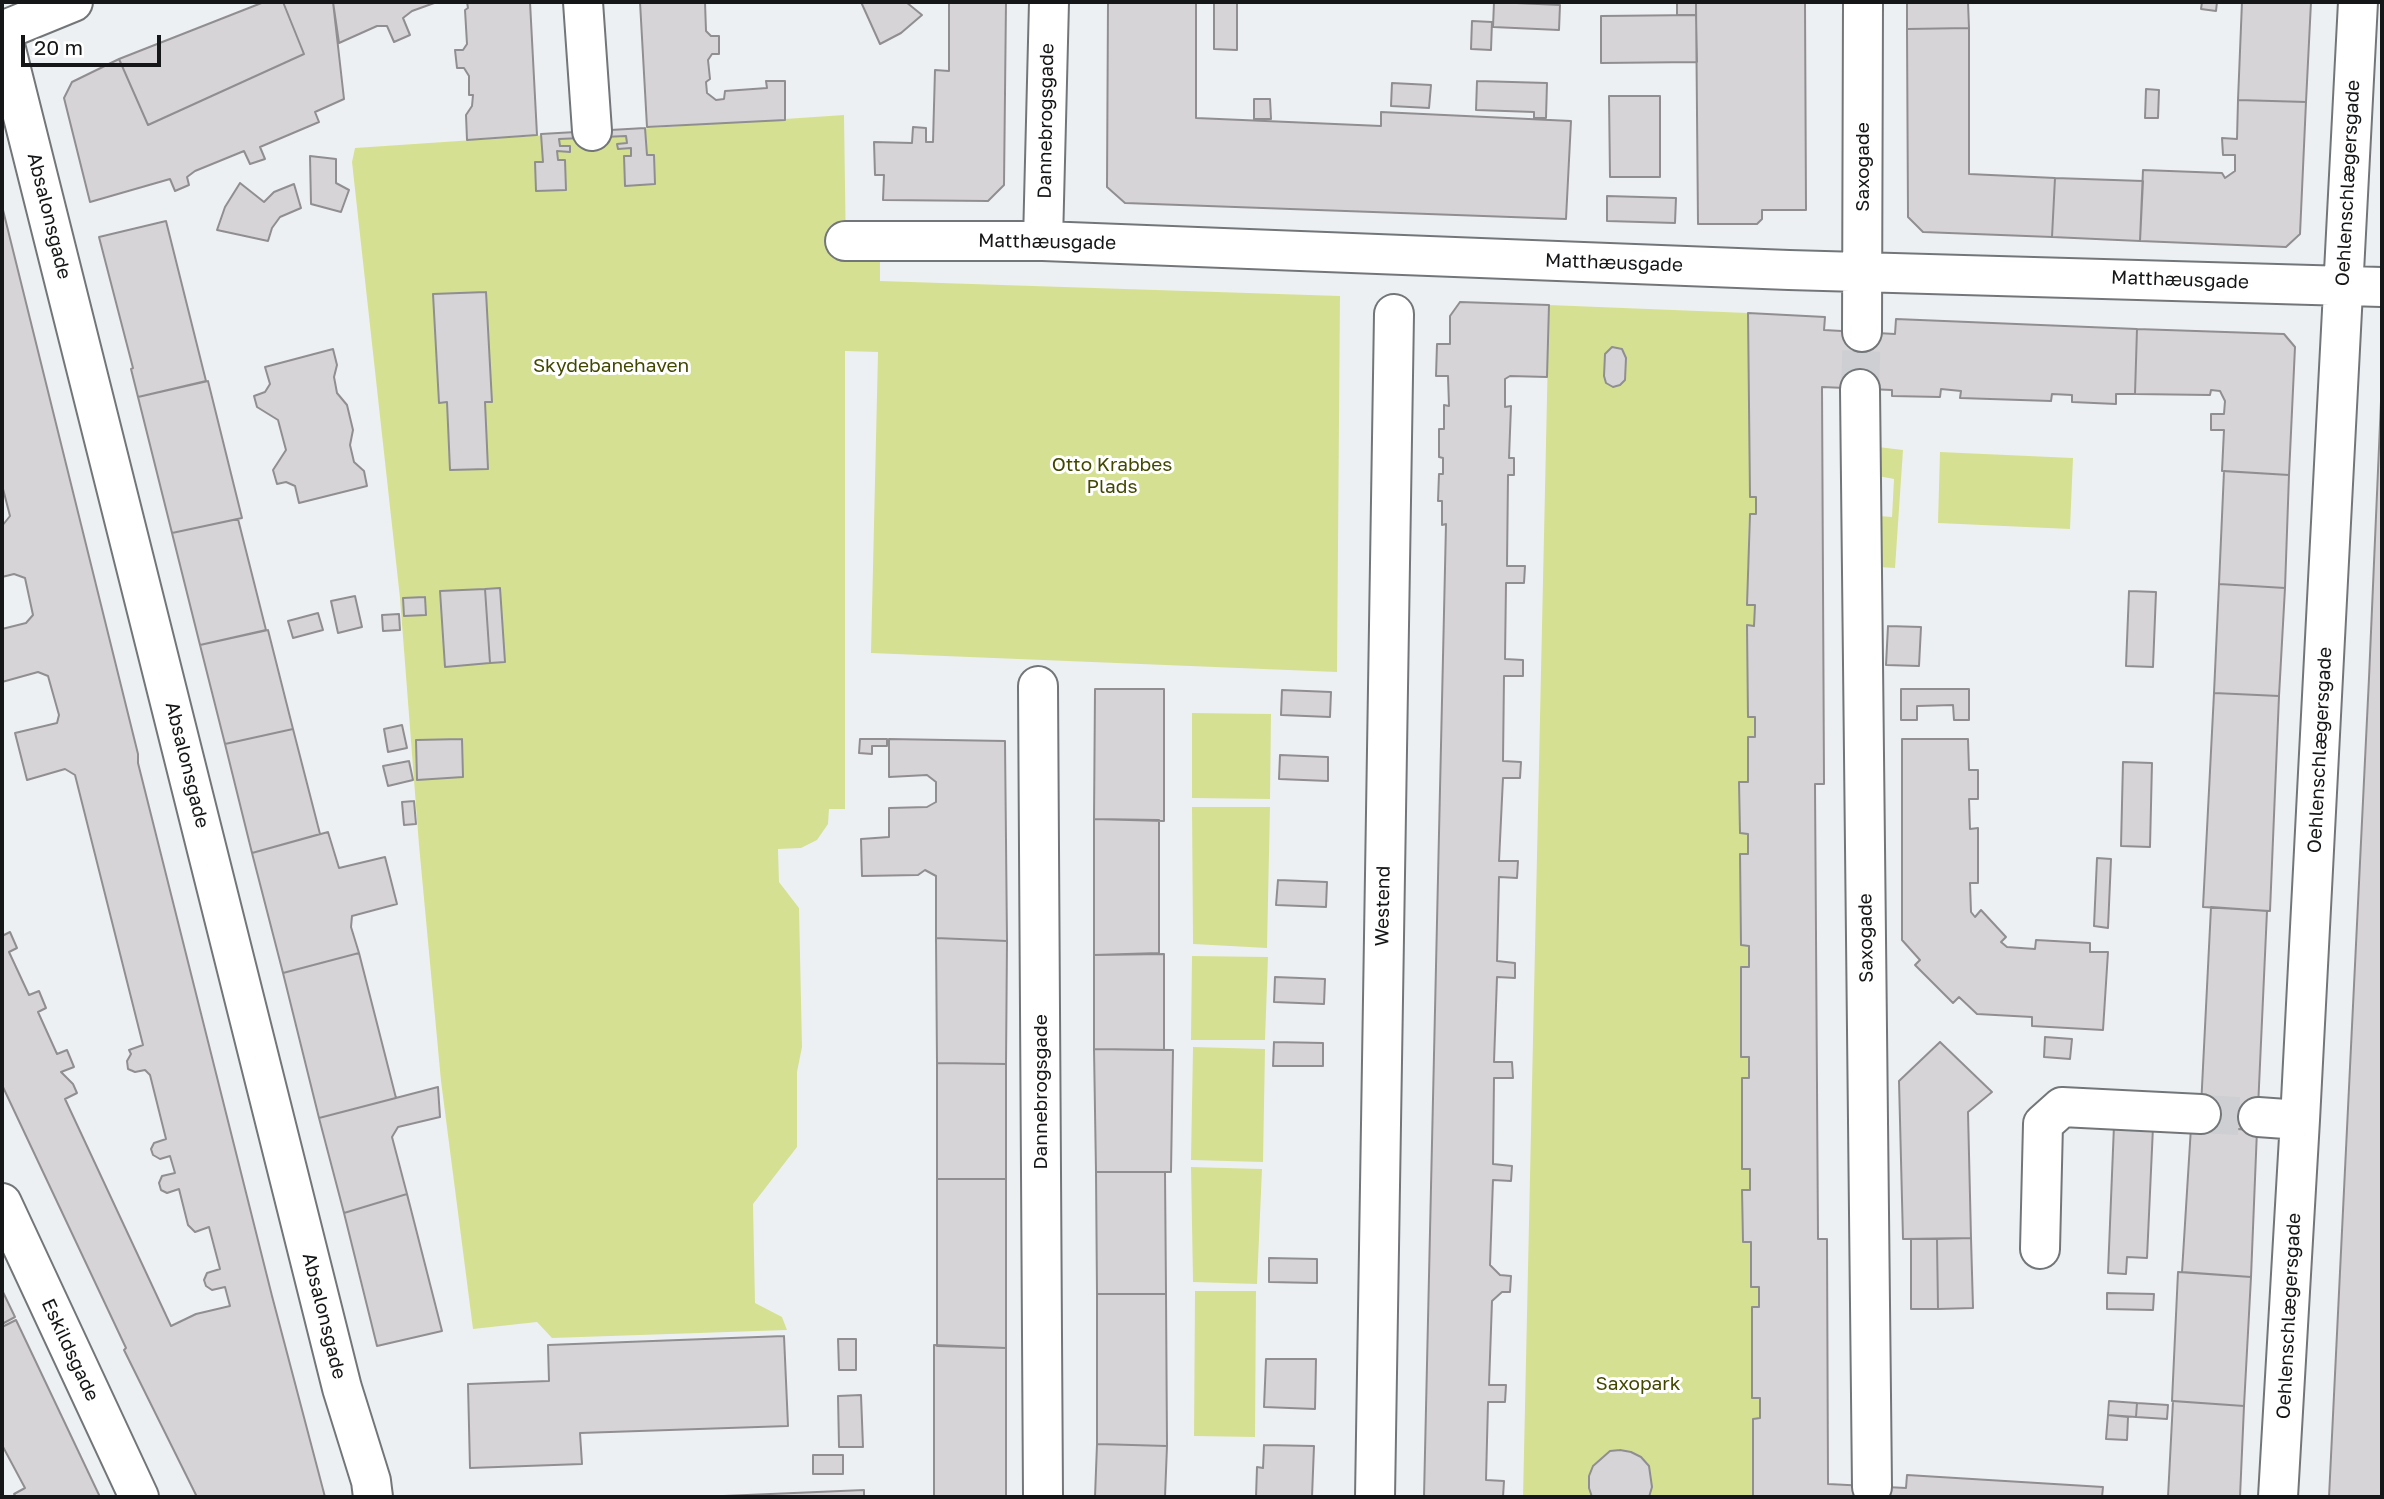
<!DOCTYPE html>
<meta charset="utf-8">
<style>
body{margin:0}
#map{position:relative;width:2384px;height:1499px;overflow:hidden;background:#edf0f3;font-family:"Golos Text",sans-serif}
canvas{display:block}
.frame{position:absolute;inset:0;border:4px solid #151617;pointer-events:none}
.scale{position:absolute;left:21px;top:35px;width:140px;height:32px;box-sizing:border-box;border:4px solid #151617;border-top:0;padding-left:9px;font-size:21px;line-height:24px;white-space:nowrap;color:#151617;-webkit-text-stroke:5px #fff;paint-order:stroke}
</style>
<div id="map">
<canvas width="2384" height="1499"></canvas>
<div class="frame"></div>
<div class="scale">20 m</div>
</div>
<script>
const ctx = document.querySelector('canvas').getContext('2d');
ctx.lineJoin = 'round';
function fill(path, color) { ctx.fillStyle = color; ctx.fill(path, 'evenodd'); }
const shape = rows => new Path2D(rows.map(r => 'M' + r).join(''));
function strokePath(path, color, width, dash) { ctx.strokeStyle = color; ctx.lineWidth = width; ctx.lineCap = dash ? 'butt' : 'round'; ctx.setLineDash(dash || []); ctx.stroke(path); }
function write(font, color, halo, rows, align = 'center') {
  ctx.font = font + ' "Golos Text",sans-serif'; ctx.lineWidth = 6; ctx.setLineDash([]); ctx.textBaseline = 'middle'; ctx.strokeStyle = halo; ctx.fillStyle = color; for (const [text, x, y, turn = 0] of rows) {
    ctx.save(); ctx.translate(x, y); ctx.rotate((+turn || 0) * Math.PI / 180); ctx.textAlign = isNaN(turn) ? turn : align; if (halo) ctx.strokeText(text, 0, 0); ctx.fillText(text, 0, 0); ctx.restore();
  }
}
const green = shape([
 [844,115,846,256,880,257,880,281,1340,296,1337,672,871,653,878,352,845,351,845,809,829,809,828,824,817,840,801,848,778,849,779,882,799,908,802,1047,797,1072,797,1147,753,1204,755,1303,782,1317,787,1330,552,1338,537,1322,473,1329,441,1081,419,845,400,598,352,162,355,148],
 [1549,305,1748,313,1750,496,1756,497,1756,514,1749,515,1747,605,1755,605,1754,626,1747,626,1748,716,1755,717,1755,737,1748,737,1748,782,1739,782,1740,833,1748,834,1748,854,1740,854,1741,945,1749,946,1749,967,1741,967,1741,1056,1749,1057,1749,1078,1742,1078,1742,1169,1750,1169,1750,1190,1742,1190,1743,1241,1751,1242,1759,1287,1759,1307,1752,1308,1752,1398,1760,1398,1760,1418,1753,1419,1753,1497,1523,1497],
 [1878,447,1903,450,1895,568,1878,567,1879,516,1892,517,1894,479,1878,476],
 [1940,452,2073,458,2070,529,1938,523],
 [1192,713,1271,714,1270,799,1192,798],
 [1192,807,1270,807,1267,948,1193,944],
 [1192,956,1268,957,1265,1040,1191,1040],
 [1193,1047,1265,1049,1263,1162,1191,1160],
 [1191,1167,1262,1169,1257,1284,1193,1282],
 [1195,1291,1256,1291,1255,1437,1194,1436]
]);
const building = shape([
 [264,2,283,2,304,54,148,125,119,59,264,2],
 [283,2,333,2,344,99,315,112,319,122,260,147,265,159,250,164,244,151,195,171,187,177,189,185,175,191,170,179,90,202,64,98,72,82,119,59,148,125,304,54,283,2],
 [333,2,437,2,412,11,403,18,410,35,394,42,387,26,377,26,339,43,333,2],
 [467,2,530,2,537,135,467,140,466,115,472,106,473,95,469,95,469,76,464,68,457,68,455,50,463,50,467,44,465,10,468,8,467,2],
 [640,2,705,2,706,31,711,36,719,36,719,54,712,54,708,60,710,79,706,82,707,93,716,100,724,99,725,91,767,88,766,81,785,81,785,120,647,127,640,2],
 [861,2,906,2,922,15,901,33,880,44,861,2],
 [949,2,1006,2,1004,185,988,201,883,200,884,175,875,175,874,142,912,143,913,127,926,128,926,142,933,142,935,70,949,71,949,2],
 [1108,2,1196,2,1196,118,1381,126,1381,112,1571,121,1566,219,1125,203,1107,187,1108,2],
 [1214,2,1237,2,1237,50,1214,49,1214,2],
 [1494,2,1560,5,1559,30,1493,27,1494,2],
 [1677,2,1696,2,1696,15,1677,15,1677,2],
 [1696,2,1805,2,1806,210,1762,210,1762,219,1757,224,1698,224,1696,2],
 [1907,2,1968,2,1969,28,1907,29,1907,2],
 [2202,2,2217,2,2216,11,2201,9,2202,2],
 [2242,2,2311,2,2306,102,2238,100,2242,2],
 [1696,15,1697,62,1601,63,1601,16,1696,15],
 [1472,21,1492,22,1491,50,1471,49,1472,21],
 [1969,28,1969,174,2055,178,2052,237,1923,232,1908,217,1907,29,1969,28],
 [1477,81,1547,83,1546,118,1534,118,1534,112,1476,110,1477,81],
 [1392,83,1431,85,1429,108,1391,106,1392,83],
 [2146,89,2159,90,2158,118,2145,118,2146,89],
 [1609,96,1660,96,1660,177,1610,177,1609,96],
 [1254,99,1270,99,1271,119,1254,119,1254,99],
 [2238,100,2306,102,2300,234,2286,247,2140,241,2143,170,2222,173,2225,178,2235,171,2235,155,2223,155,2222,138,2237,139,2238,100],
 [645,128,647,155,654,155,655,184,625,186,624,156,631,156,631,148,618,149,617,144,627,143,626,136,559,139,560,146,570,146,570,152,557,151,558,160,565,160,566,190,536,191,535,162,543,162,541,134,645,128],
 [310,156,336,159,336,183,349,190,341,212,311,204,310,156],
 [2055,178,2143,181,2140,241,2052,237,2055,178],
 [240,183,264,202,274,192,294,184,301,208,280,217,272,228,268,241,217,230,225,207,240,183],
 [1607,196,1676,198,1675,223,1607,221,1607,196],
 [2,206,138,754,138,763,272,1296,325,1497,197,1497,124,1350,126,1348,2,1085,2,936,10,932,17,948,9,952,29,995,39,991,46,1008,38,1012,57,1054,67,1050,74,1067,61,1072,73,1084,77,1093,65,1099,171,1326,196,1314,230,1306,225,1287,212,1290,206,1286,204,1280,207,1273,220,1269,209,1227,195,1232,188,1225,179,1189,167,1193,161,1190,159,1183,162,1176,175,1173,170,1156,160,1159,153,1155,151,1149,154,1143,166,1139,150,1075,145,1070,135,1072,128,1069,127,1061,131,1054,129,1050,143,1045,75,775,65,769,27,780,15,733,57,723,59,715,48,676,38,672,2,682,2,629,26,623,33,615,25,578,14,574,2,577,2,526,10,516,2,485,2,206],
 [166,221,206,381,138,397,131,369,133,368,99,237,166,221],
 [486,292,492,402,485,402,488,469,450,470,447,402,439,403,433,294,486,292],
 [1460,302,1549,305,1547,377,1510,376,1505,379,1505,407,1511,406,1509,458,1514,458,1514,475,1508,475,1507,566,1525,566,1524,583,1506,583,1505,659,1523,660,1523,676,1504,676,1503,761,1521,762,1520,778,1503,778,1499,861,1518,861,1517,878,1499,877,1497,961,1515,963,1515,978,1497,977,1494,1062,1512,1062,1513,1078,1494,1078,1493,1164,1512,1166,1511,1181,1493,1180,1490,1265,1500,1275,1511,1276,1510,1292,1502,1292,1492,1301,1489,1385,1506,1385,1505,1402,1488,1402,1486,1480,1504,1481,1503,1497,1424,1497,1446,524,1442,525,1442,501,1438,501,1439,474,1443,474,1443,458,1439,457,1439,429,1444,429,1444,405,1449,406,1448,376,1436,376,1437,344,1450,344,1450,316,1460,302],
 [1748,313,1825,317,1824,330,1895,334,1896,319,2137,329,2135,394,2116,394,2116,404,2072,402,2072,395,2052,394,2051,401,1960,398,1961,391,1941,389,1940,397,1892,396,1892,390,1822,387,1824,784,1815,784,1818,1239,1827,1239,1828,1484,1906,1488,1907,1475,2103,1487,2102,1497,1753,1497,1753,1419,1760,1418,1760,1398,1752,1398,1752,1307,1759,1307,1759,1287,1751,1287,1751,1242,1743,1242,1742,1190,1750,1190,1750,1169,1742,1169,1742,1078,1749,1078,1749,1057,1741,1057,1741,967,1749,967,1749,946,1741,945,1740,854,1748,854,1748,834,1740,833,1739,782,1748,782,1748,737,1755,737,1755,717,1748,717,1747,625,1754,626,1755,605,1747,605,1750,514,1756,514,1756,497,1750,497,1748,313],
 [2137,329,2284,334,2295,347,2289,475,2222,471,2224,430,2211,430,2211,414,2224,414,2225,401,2220,391,2211,390,2210,395,2135,394,2137,329],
 [1612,347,1622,349,1626,358,1625,380,1620,385,1613,387,1606,383,1604,376,1605,354,1612,347],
 [333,349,337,365,334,377,337,393,347,405,353,430,350,445,354,462,364,471,367,486,299,503,295,486,286,482,277,484,273,470,286,450,278,420,257,407,254,396,265,392,270,384,265,367,333,349],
 [2382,378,2382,1497,2329,1497,2369,678,2382,378],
 [208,381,242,518,172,533,138,397,208,381],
 [2224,471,2289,475,2285,588,2219,584,2224,471],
 [238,519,266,630,200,645,172,533,238,519],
 [2219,584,2285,588,2279,696,2214,693,2219,584],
 [500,588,505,662,490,663,485,589,500,588],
 [485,589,490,663,445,667,440,591,485,589],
 [2129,591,2156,592,2153,667,2126,666,2129,591],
 [355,596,362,627,338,633,331,601,355,596],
 [425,597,426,615,404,616,403,598,425,597],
 [318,613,323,630,293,638,288,621,318,613],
 [399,614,400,630,383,631,382,615,399,614],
 [1888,626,1921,627,1919,666,1886,665,1888,626],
 [268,630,293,729,225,744,200,645,268,630],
 [1095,689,1164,689,1164,821,1094,819,1095,689],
 [1901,689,1969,689,1969,720,1954,720,1953,705,1917,706,1917,720,1901,720,1901,689],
 [1282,690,1331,692,1330,717,1281,715,1282,690],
 [2214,693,2279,696,2270,911,2203,907,2214,693],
 [402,725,407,748,388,752,384,729,402,725],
 [293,729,320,834,252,853,225,744,293,729],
 [462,739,463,777,417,780,416,740,462,739],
 [860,739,887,739,887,746,872,746,872,754,859,753,860,739],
 [889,739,1005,741,1007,941,936,938,936,876,925,870,918,875,862,876,861,839,889,837,889,808,927,807,936,802,936,782,927,775,889,777,889,739],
 [1902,739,1968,739,1969,770,1978,770,1978,799,1969,799,1970,829,1978,828,1978,883,1970,883,1971,912,1975,917,1981,910,2006,937,2001,942,2007,947,2035,949,2036,940,2090,943,2090,952,2108,952,2103,1030,2032,1026,2032,1017,1977,1014,1959,997,1953,1003,1915,965,1920,960,1902,940,1902,739],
 [1280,755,1328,757,1328,781,1279,779,1280,755],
 [409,761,413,780,388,786,383,766,409,761],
 [2123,762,2152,763,2150,847,2121,846,2123,762],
 [414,801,416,824,404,825,402,802,414,801],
 [1094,819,1159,820,1159,953,1094,955,1094,819],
 [328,832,339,868,385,857,397,904,352,916,351,927,359,953,283,973,252,853,328,832],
 [2097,858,2111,859,2108,928,2094,926,2097,858],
 [1278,880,1327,882,1326,907,1276,905,1278,880],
 [2211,907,2267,911,2257,1130,2200,1127,2211,907],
 [936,938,1007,941,1006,1064,937,1063,936,938],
 [359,953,396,1098,319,1118,283,973,359,953],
 [1164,954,1164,1050,1094,1049,1094,955,1164,954],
 [1275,977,1325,979,1324,1004,1274,1002,1275,977],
 [2045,1037,2072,1039,2070,1059,2044,1057,2045,1037],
 [1274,1042,1323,1043,1323,1066,1273,1066,1274,1042],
 [1940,1042,1992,1092,1968,1112,1971,1238,1903,1239,1899,1081,1940,1042],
 [1094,1049,1173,1050,1171,1172,1096,1172,1094,1049],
 [937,1063,1006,1064,1006,1179,937,1179,937,1063],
 [438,1087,440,1117,398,1127,392,1137,407,1194,344,1213,319,1118,438,1087],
 [2114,1125,2153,1127,2147,1258,2127,1257,2126,1274,2108,1273,2114,1125],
 [2191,1127,2257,1130,2251,1277,2182,1272,2191,1127],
 [1096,1172,1165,1172,1166,1294,1097,1294,1096,1172],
 [937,1179,1006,1179,1006,1348,937,1346,937,1179],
 [407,1194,442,1331,377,1346,344,1213,407,1194],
 [1971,1238,1973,1308,1938,1309,1937,1239,1971,1238],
 [1911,1239,1937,1239,1938,1309,1911,1309,1911,1239],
 [1269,1258,1317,1259,1317,1283,1269,1282,1269,1258],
 [2178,1272,2251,1277,2244,1406,2172,1401,2178,1272],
 [2,1290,15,1317,2,1324,2,1290],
 [2107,1293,2154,1294,2153,1310,2107,1309,2107,1293],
 [1097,1294,1166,1294,1167,1446,1097,1444,1097,1294],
 [16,1320,100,1497,16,1497,14,1494,25,1488,2,1445,2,1327,16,1320],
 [784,1336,788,1426,580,1433,582,1464,470,1468,468,1384,549,1381,548,1345,784,1336],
 [838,1339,856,1339,856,1370,839,1370,838,1339],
 [934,1345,1006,1348,1006,1497,934,1497,934,1345],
 [1266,1359,1316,1359,1315,1409,1264,1407,1266,1359],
 [861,1395,863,1447,839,1447,838,1396,861,1395],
 [2109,1401,2137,1403,2136,1417,2108,1415,2109,1401],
 [2173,1401,2244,1406,2240,1497,2168,1497,2173,1401],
 [2137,1403,2168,1405,2167,1419,2136,1417,2137,1403],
 [2108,1415,2128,1417,2127,1440,2106,1439,2108,1415],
 [1097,1444,1167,1446,1165,1497,1095,1497,1097,1444],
 [1264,1445,1314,1446,1312,1497,1256,1497,1257,1467,1263,1468,1264,1445],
 [1620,1450,1631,1452,1641,1457,1649,1466,1652,1487,1649,1497,1592,1497,1589,1488,1589,1476,1593,1466,1610,1451,1620,1450],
 [813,1455,843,1455,843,1474,813,1474,813,1455],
 [864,1490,864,1497,700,1497,864,1490]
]);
const minorTunnel = shape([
 [1860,389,1862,332],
 [2201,1114,2258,1117]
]);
const minor = shape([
 [583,2,592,131],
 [2,31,73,2],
 [2,33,342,1388,371,1481,373,1497],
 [845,241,1043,241,1789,270,2382,287],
 [1043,241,1049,2],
 [1862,332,1863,2],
 [1860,389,1872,1487],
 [1038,686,1043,1497],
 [2258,1117,2300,1120],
 [2,1203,139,1497],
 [2040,1249,2043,1124,2062,1107,2201,1114],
 [1375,1497,1394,314],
 [2278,1497,2300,1120,2358,2]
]);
const streetNames = [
 ["Dannebrogsgade",1046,121,-89],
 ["Saxogade",1863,167,-90],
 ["Oehlenschlægersgade",2348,183,-87],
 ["Absalonsgade",49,216,76],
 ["Matthæusgade",1047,242,1],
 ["Matthæusgade",1614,263,2],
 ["Matthæusgade",2180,280,2],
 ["Oehlenschlægersgade",2320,750,-87],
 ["Absalonsgade",187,765,76],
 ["Westend",1383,906,-89],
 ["Saxogade",1866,938,-91],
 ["Dannebrogsgade",1041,1092,-90],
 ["Absalonsgade",324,1316,76],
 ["Oehlenschlægersgade",2289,1316,-87],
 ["Eskildsgade",70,1350,65]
];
const parkNames = [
 ["Skydebanehaven",611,366],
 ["Otto Krabbes",1112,465],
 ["Plads",1112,487],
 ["Saxopark",1638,1384]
];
fill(green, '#d6e093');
fill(building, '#d7d4d7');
strokePath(building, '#918e91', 2);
strokePath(minorTunnel, '#cdcfd2', 38, [38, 19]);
strokePath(minor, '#737679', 42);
strokePath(minor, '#fff', 38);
write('19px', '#151617', '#fff', streetNames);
write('19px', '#424700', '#fff', parkNames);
</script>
